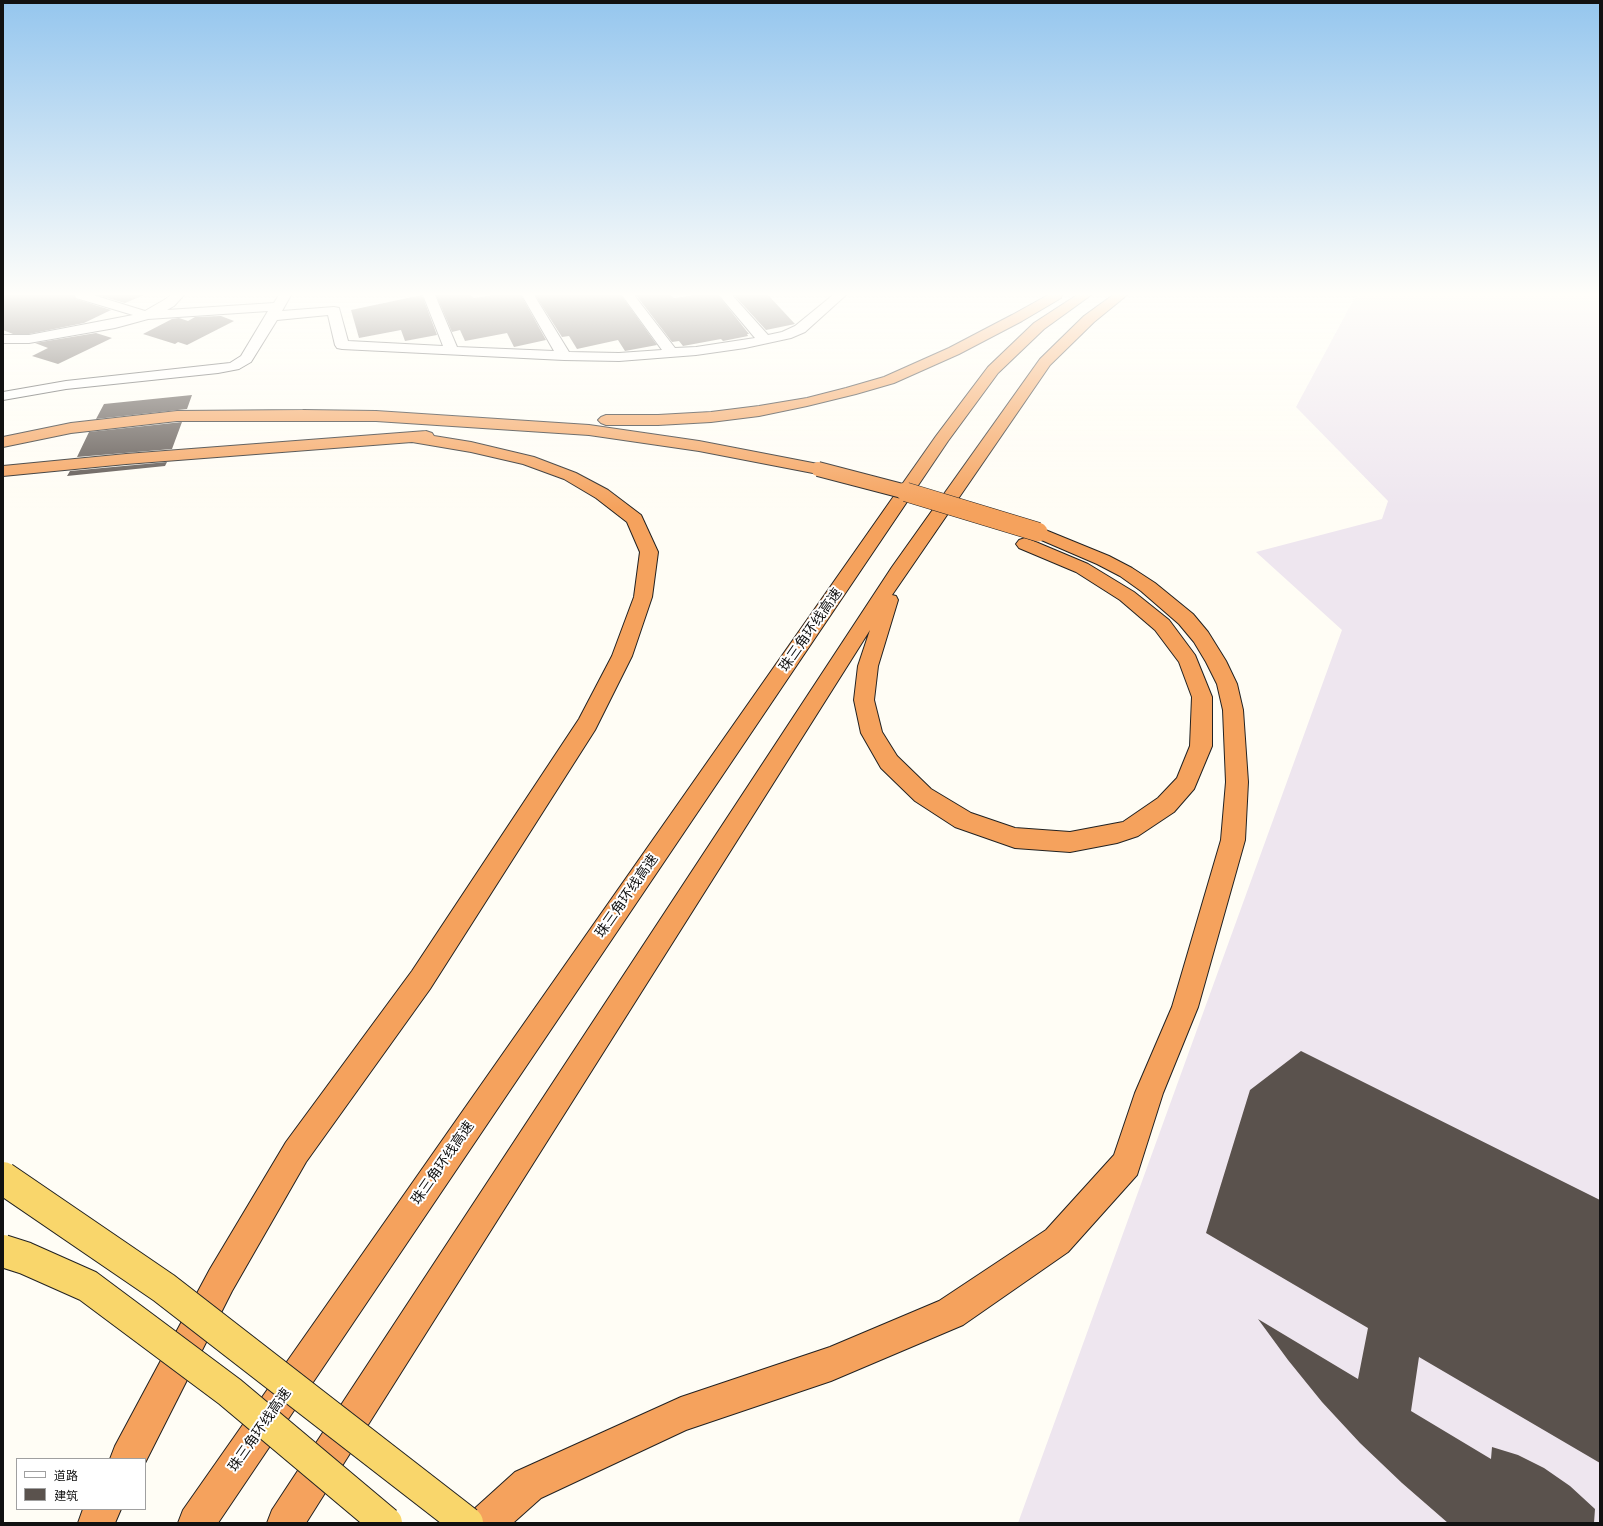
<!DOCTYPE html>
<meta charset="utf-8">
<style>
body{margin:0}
#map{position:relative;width:1603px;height:1526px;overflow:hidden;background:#fffdf5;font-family:"Zilla Slab","Noto Sans SC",serif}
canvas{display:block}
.frame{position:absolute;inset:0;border:4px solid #111;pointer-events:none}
.legend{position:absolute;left:16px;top:1458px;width:130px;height:52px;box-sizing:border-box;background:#fff;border:1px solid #a0a0a0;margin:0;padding:5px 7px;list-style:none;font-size:12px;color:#111}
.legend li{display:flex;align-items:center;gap:8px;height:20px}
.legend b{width:20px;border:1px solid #a0a0a0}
</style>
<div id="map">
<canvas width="1603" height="1526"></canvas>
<div class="frame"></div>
<ul class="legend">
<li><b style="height:5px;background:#fff"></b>道路</li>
<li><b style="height:11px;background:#5a524d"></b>建筑</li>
</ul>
</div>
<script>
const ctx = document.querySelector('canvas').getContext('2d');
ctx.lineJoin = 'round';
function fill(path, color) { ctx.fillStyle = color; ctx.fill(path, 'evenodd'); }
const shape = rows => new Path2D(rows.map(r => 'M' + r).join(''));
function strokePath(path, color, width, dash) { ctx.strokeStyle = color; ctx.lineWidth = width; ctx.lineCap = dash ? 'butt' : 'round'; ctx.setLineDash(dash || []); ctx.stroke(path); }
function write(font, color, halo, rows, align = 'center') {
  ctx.font = font + ' "Zilla Slab","Noto Sans SC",serif'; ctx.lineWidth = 4; ctx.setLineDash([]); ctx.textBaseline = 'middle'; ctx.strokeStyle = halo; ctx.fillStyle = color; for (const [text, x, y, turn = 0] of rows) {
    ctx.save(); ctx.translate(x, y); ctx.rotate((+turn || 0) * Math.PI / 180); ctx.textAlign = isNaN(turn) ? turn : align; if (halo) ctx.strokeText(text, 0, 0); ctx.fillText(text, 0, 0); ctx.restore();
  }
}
const industrial = shape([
 [1356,295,1600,295,1600,1523,1018,1523,1342,630,1256,552,1382,519,1388,501,1296,407]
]);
const building = shape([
 [3,295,74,295,76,299,111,310,84,323,29,334,13,334,3,330],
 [97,295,144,295,125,303],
 [422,295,437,335,405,341,401,330,359,338,351,310],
 [436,295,471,295,473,298,493,295,521,295,546,340,514,347,507,333,465,341,460,330,452,332],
 [535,295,621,295,657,345,625,351,618,340,577,349,569,336,562,337],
 [636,295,671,295,674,298,694,295,718,295,749,334,747,334,748,336,723,341,721,339,683,346,679,341,672,342],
 [734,295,768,295,795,324,766,330],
 [221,316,234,321,187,345,178,342,175,344,143,334,172,319,179,318,188,321,195,317],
 [96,333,112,338,58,364,32,356,48,348,35,343],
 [192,395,187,409,96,419,104,404],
 [182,422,172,449,77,457,89,432],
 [167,462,165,466,67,476,70,471],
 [1301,1051,1600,1200,1600,1463,1419,1357,1411,1411,1491,1459,1492,1447,1518,1455,1544,1468,1570,1486,1595,1509,1594,1523,1448,1523,1402,1483,1360,1443,1322,1402,1288,1360,1258,1319,1358,1379,1368,1328,1206,1233,1250,1090]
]);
const minor = shape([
 [75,295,93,295,145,311,164,300,171,295,184,295,174,306,167,310,274,303,279,295,291,295,282,311,334,307,339,308,348,341,443,346,423,295,435,295,457,347,554,351,522,295,534,295,569,352,619,353,662,350,622,295,634,295,675,348,696,347,755,338,719,295,732,295,768,335,782,332,795,326,833,295,846,295,805,332,791,338,745,348,696,355,619,361,564,360,342,349,337,348,335,345,328,315,277,320,251,362,239,369,218,373,66,389,3,400,3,392,66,381,230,363,241,356,268,311,148,319,115,328,29,343,3,343,3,335,29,335,133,315,76,298,75,295]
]);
const highway = shape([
 [1048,295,1062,295,1061,298,1022,321,959,354,894,383,856,394,807,406,759,416,711,422,658,425,606,425,601,423,598,420,601,417,606,415,658,415,711,412,759,406,807,398,846,388,884,377,949,348,1012,315,1048,295],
 [1077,295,1091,295,1044,329,998,373,948,441,218,1523,178,1523,183,1510,936,436,988,367,1034,323,1077,295],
 [1113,295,1127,295,1094,322,1050,365,892,595,896,596,898,600,878,666,874,700,882,732,897,756,931,789,971,813,1015,828,1070,832,1123,822,1158,798,1177,778,1190,746,1192,697,1179,662,1155,630,1120,600,1076,572,1019,548,1016,544,1019,540,1025,538,1031,540,1088,564,1134,592,1169,620,1195,655,1212,697,1212,746,1194,789,1174,812,1138,836,1117,843,1070,852,1015,848,955,827,915,801,881,768,861,733,854,700,858,666,870,630,306,1523,267,1523,272,1510,892,567,1040,359,1084,316,1113,295],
 [303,410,376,411,589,425,699,441,818,464,824,466,826,469,824,472,818,474,699,451,589,435,376,421,177,421,71,433,3,447,3,437,71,423,177,411,303,410],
 [426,431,432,433,434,436,471,442,534,457,576,473,608,490,641,515,658,552,652,597,632,656,595,730,430,989,306,1162,232,1291,145,1463,145,1459,110,1459,115,1446,210,1269,286,1142,412,971,579,719,612,656,634,597,640,552,627,522,596,498,564,479,523,464,471,452,412,442,126,464,3,476,3,466,126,454,426,431],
 [1038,527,1109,556,1132,568,1155,583,1193,614,1208,632,1226,661,1237,684,1243,710,1248,782,1245,840,1198,1007,1163,1093,1137,1175,1068,1252,963,1325,831,1381,686,1430,541,1498,513,1523,468,1523,473,1510,515,1472,681,1397,830,1347,939,1301,1046,1230,1114,1155,1135,1093,1172,1007,1221,840,1226,782,1223,710,1217,684,1206,662,1194,642,1179,624,1141,591,1120,576,1097,564,1032,536,1029,532,1032,528,1038,527],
 [83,1509,121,1509,115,1523,78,1523,83,1509]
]);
const majorBridge = shape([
 [3,1178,164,1288,467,1523],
 [3,1251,25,1258,88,1286,230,1392,386,1523]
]);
const highwayBridgeFar1 = shape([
 [818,469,910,493]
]);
const highwayBridge = shape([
 [906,492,1038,532]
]);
const streetNames = [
 ["珠三角环线高速",811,630,-55],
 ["珠三角环线高速",627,896,-55],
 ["珠三角环线高速",443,1163,-55],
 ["珠三角环线高速",260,1430,-55]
];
fill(industrial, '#eee6ef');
fill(building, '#5a524d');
strokePath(minor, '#444', 2);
strokePath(highway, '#222', 2);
fill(minor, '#fff');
fill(highway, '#f5a25d');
strokePath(majorBridge, '#222', 34, []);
strokePath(highwayBridgeFar1, '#222', 16, []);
strokePath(highwayBridge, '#222', 20, []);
strokePath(majorBridge, '#f9d66b', 32);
strokePath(highwayBridgeFar1, '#f5a25d', 14);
strokePath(highwayBridge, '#f5a25d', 19);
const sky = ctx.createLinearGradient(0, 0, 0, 508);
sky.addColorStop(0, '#95c6ee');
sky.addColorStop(0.58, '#fffefa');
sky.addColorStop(1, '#fffefa00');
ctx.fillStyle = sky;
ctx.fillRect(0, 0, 1603, 508);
write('14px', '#111', '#fff', streetNames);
</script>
